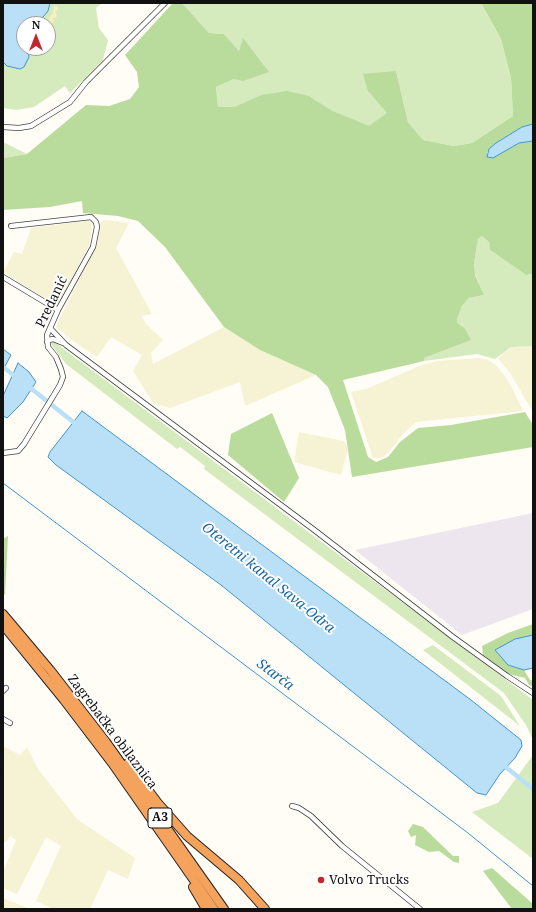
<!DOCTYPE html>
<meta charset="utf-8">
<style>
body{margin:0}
#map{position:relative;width:536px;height:912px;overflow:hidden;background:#fffdf5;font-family:"Noto Serif",serif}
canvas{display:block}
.frame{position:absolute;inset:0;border:4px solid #111;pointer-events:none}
.north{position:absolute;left:16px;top:16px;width:40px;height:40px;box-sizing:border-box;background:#fff;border:1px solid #a0a0a0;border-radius:50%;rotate:0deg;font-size:11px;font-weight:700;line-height:16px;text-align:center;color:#111}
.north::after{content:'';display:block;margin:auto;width:14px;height:18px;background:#c4262e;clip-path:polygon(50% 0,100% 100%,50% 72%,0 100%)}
</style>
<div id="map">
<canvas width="536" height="912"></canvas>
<div class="frame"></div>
<div class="north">N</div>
</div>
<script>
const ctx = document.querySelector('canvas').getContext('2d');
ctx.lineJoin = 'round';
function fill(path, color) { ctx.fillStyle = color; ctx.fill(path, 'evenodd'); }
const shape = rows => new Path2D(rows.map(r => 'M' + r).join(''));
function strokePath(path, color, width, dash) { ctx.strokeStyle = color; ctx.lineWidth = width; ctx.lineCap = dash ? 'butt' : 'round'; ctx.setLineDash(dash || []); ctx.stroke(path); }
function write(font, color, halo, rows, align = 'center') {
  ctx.font = font + ' "Noto Serif",serif'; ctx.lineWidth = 4; ctx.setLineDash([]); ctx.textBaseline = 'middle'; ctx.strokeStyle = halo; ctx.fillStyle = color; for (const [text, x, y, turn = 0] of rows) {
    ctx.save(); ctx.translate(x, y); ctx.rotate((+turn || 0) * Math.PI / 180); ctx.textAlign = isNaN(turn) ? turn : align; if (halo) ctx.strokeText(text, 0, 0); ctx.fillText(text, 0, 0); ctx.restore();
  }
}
const industrial = shape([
 [533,513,533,609,462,635,355,550]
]);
const farmland = shape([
 [106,220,129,223,116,248,152,314,141,316,147,325,163,340,151,353,153,364,224,327,260,350,316,375,245,406,240,382,170,408,153,403,133,371,142,355,111,337,97,357,73,341,56,327,95,246,100,222],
 [85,221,92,221,90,243,58,306,3,272,14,252,22,254,31,228],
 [533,346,533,412,510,373,498,358,511,347],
 [479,358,488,360,497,366,509,382,523,411,416,422,405,432,387,454,380,458,373,458,351,392,366,389,422,365,437,361],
 [299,432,344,441,348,449,341,475,294,462],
 [3,746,20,755,27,747,38,769,77,819,135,858,128,879,108,870,90,909,53,909,36,901,61,846,46,837,17,894,3,888,3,872,16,840,10,836,6,842,3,841,3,777,5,774,3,773],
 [3,898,30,909,3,909]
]);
const green = shape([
 [3,3,102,3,96,8,99,28,108,40,103,60,70,93,65,86,34,107,16,110,3,108],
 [24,24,48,24,48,48,24,48],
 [182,3,481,3,501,39,511,78,513,116,472,143,454,146,423,140,408,122,396,71,368,91,388,113,369,127,333,111,309,96,261,95,234,107,218,107,216,87,234,79,243,38,239,51,224,34,209,33],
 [3,142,27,154,3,158],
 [482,236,489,242,490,250,526,275,533,274,533,346,511,347,495,359,477,354,424,361,424,358,470,340,461,325,457,322,457,319,462,306,469,298,484,295,475,274,474,263,478,239],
 [53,341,533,700,533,740,526,725,504,693,271,519,204,469,205,466,180,447,177,449,66,364,51,344],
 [433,645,501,696,520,726,423,650],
 [533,755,533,859,472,812,498,803]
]);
const forest = shape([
 [173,3,182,3,209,33,224,34,239,51,243,38,269,72,243,81,234,79,216,87,218,107,234,107,261,95,287,91,309,96,333,111,369,126,387,113,368,91,363,74,396,71,408,122,423,140,454,146,472,143,513,116,511,78,501,39,481,3,533,3,533,124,522,127,496,143,489,149,487,153,489,158,519,143,533,141,533,274,526,275,490,250,489,242,482,236,478,239,474,263,475,275,484,295,469,298,462,306,457,319,457,322,465,329,471,340,424,358,424,361,343,380,368,457,376,462,388,457,400,442,418,428,451,425,525,412,533,425,533,447,352,477,345,430,328,387,316,375,260,350,224,327,165,247,138,221,118,216,83,213,82,201,50,207,3,210,3,158,27,154,86,105,109,106,130,99,139,87,137,72,125,55],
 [272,413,299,478,284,502,228,455,231,434],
 [8,536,5,595,3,593,3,539],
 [533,624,533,635,515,639,508,665,524,670,530,680,533,681,533,686,529,685,525,678,509,674,483,655,482,646,508,633],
 [413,824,423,827,453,856,459,856,459,863,454,862,439,851,429,852,415,845,416,835,411,837,408,831],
 [492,868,533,904,533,909,512,909,483,871]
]);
const sand = shape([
 [54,6,57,6,58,9,55,12,57,15,56,18,52,18,54,20,53,23,48,19,53,13]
]);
const water = shape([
 [3,3,50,3,48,11,43,17,30,24,24,24,24,48,28,48,29,57,24,67,20,69,7,66,3,62,3,3],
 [533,124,533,141,519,143,493,158,487,157,489,149,496,143,522,127,533,124],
 [3,349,11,355,3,370,3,349],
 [18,363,29,372,36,382,23,402,7,418,3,416,3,396,18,363],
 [82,411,471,700,521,740,522,746,515,758,500,774,486,795,477,793,221,585,56,465,48,457,50,452,82,411],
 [533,635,533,668,524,670,508,665,495,650,515,639,533,635]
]);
const stream = shape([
 [3,483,468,833,533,886]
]);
const canal = shape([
 [3,367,16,377],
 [28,386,77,425],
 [502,764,533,789]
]);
const street = shape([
 [3,127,19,128,31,126,70,102,86,82,165,3],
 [3,277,58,310],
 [50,328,66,345,313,529,453,637,507,676,533,693],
 [47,342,49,340,53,339,63,343],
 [3,453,18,451,24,444,60,385,63,377,61,369,56,357,48,347,47,335,58,310,93,247,97,227,96,222,91,217,11,226],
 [3,691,6,688],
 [3,719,10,723],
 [292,806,299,808,311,816,342,846,420,909]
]);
const highway = shape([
 [3,614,51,671,106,742,224,909],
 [3,625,64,700,112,763,214,909],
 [128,763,157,802,187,836,239,880,265,909],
 [193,887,206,909]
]);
const markers = [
 [321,880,4,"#c4262e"]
];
const shields = [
 [160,818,24]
];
const shieldNames = [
 ["A3",160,818]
];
const streetNames = [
 ["Predanić",52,302,-64],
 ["Zagrebačka obilaznica",112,732,53]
];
const poiNames = [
 ["Volvo Trucks",329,880]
];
const waterNames = [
 ["Oteretni kanal Sava-Odra",268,578,39],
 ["Starča",275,675,37]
];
fill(industrial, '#eee6ef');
fill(farmland, '#f6f3d4');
fill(green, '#d5ebbd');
fill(forest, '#b9dc9c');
fill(sand, '#fbeec1');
fill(water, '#b9e0f7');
strokePath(water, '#3f96cf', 1);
strokePath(stream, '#3f96cf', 1);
strokePath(canal, '#b9e0f7', 4.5);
strokePath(street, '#444', 6);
strokePath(highway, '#222', 10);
strokePath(street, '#fff', 4.5);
strokePath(highway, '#f5a25d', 8);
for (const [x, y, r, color] of markers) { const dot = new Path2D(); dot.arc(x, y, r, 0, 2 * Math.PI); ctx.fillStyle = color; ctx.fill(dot); strokePath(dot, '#fff', 1.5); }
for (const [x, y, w] of shields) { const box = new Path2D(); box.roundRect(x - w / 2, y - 10, w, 20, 3); ctx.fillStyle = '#fff'; ctx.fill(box); strokePath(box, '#111', 1); }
write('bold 12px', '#111', null, shieldNames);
write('13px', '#111', '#fff', streetNames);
write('13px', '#111', '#fff', poiNames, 'left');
write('italic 14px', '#1768a6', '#fff', waterNames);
</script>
